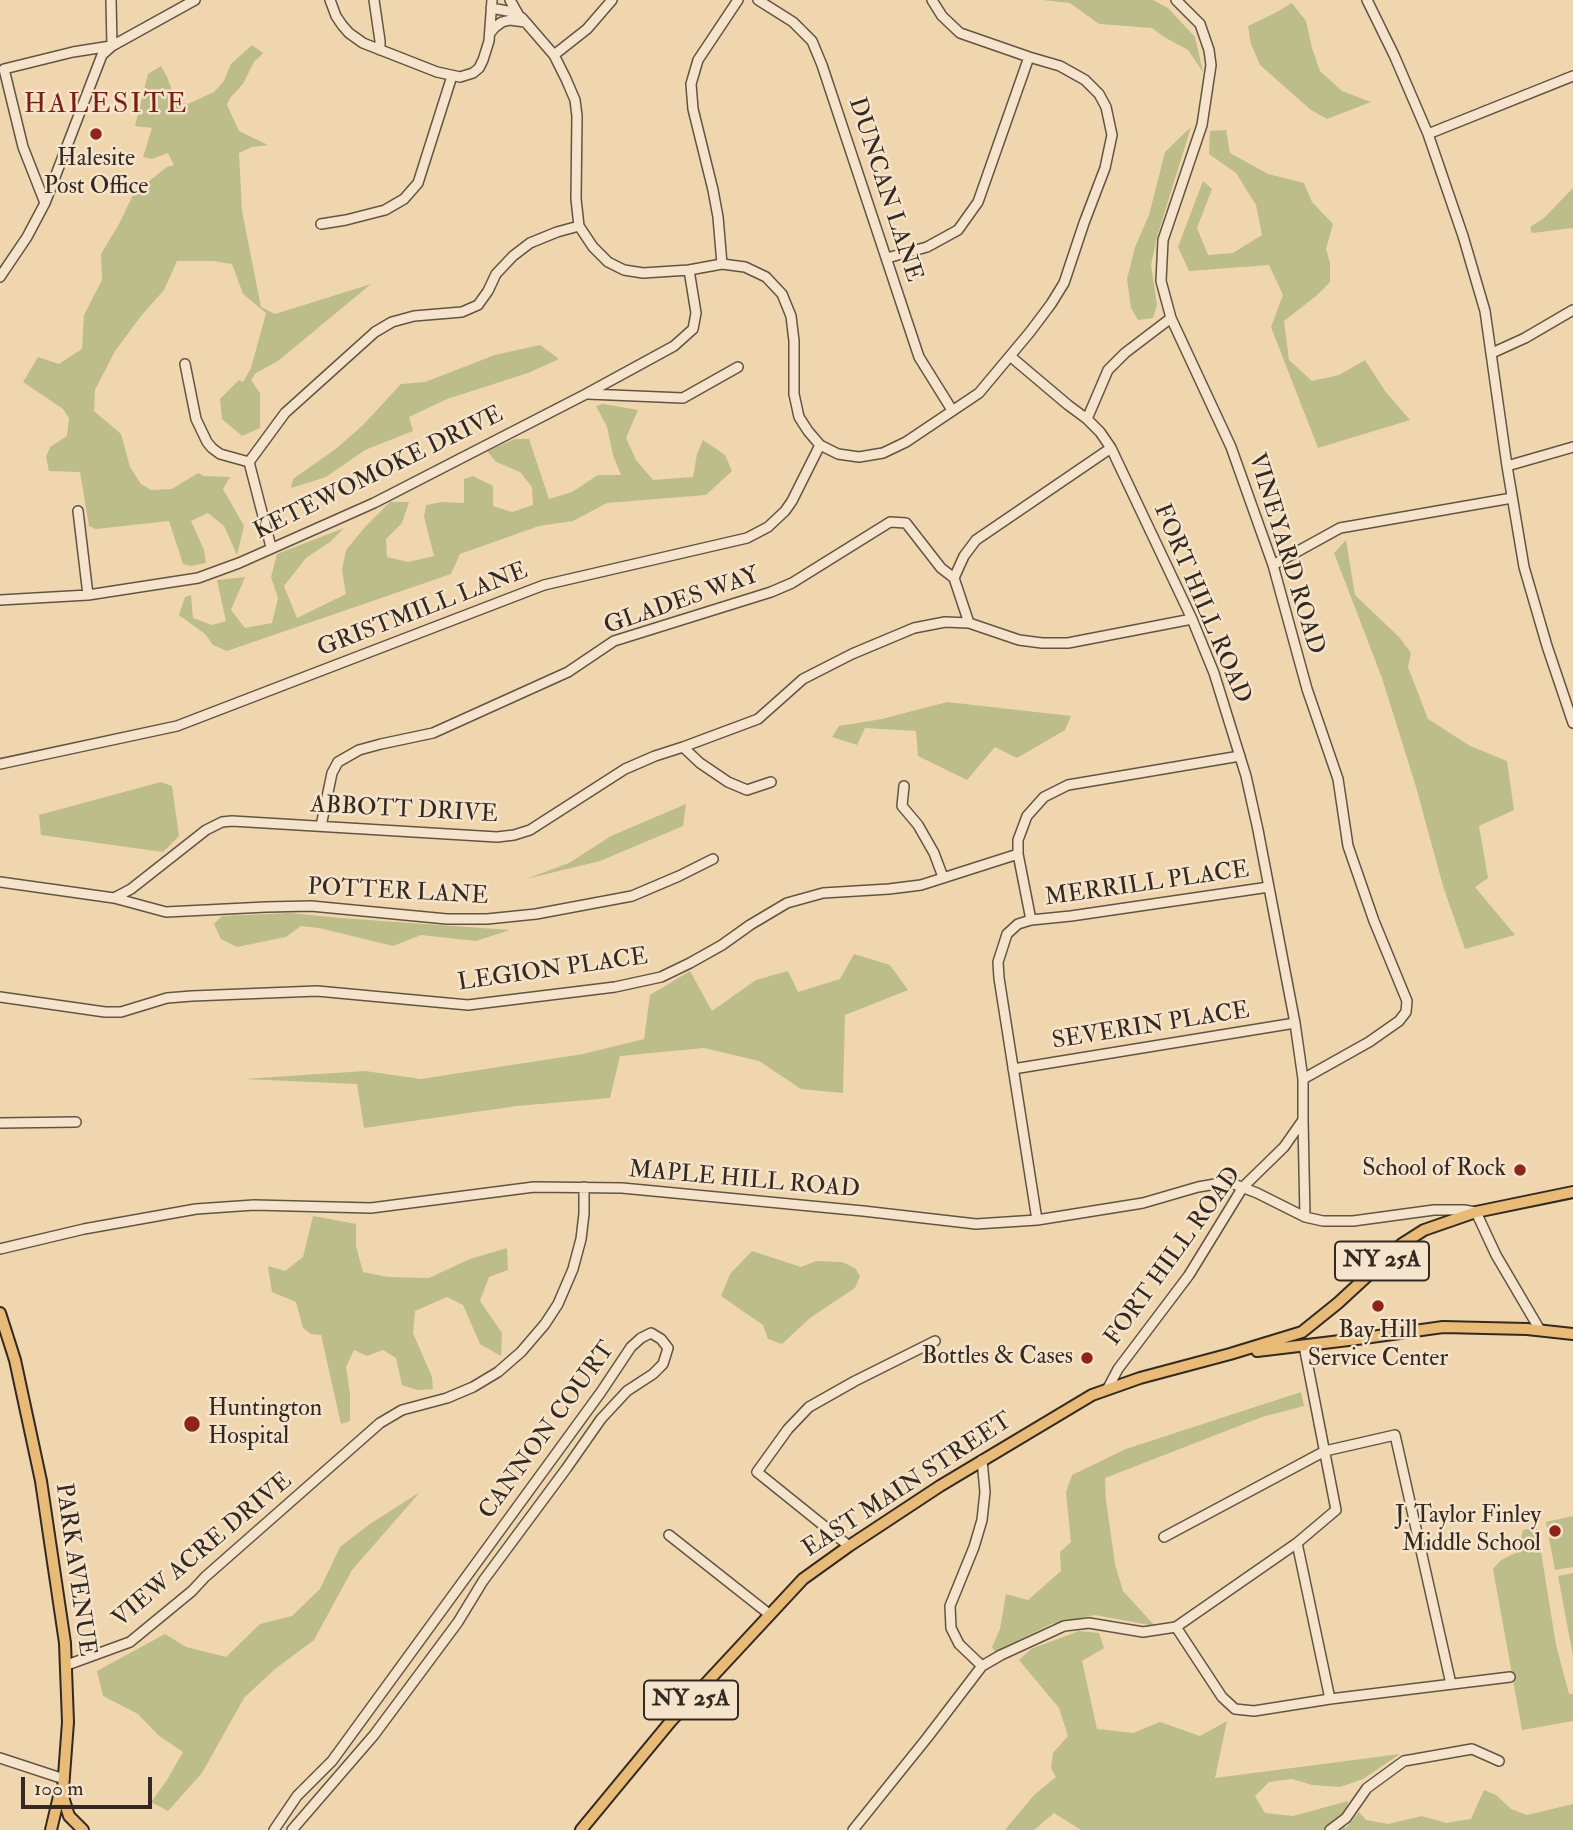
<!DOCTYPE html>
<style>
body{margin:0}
#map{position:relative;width:1573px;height:1830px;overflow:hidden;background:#f0d6af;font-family:"IM FELL Double Pica",serif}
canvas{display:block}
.scale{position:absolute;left:21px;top:1777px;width:131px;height:32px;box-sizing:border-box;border:4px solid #332920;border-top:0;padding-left:9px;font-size:21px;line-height:24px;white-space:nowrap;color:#332920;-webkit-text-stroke:5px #f5e4cb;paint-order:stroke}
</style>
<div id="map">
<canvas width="1573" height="1830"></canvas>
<div class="scale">100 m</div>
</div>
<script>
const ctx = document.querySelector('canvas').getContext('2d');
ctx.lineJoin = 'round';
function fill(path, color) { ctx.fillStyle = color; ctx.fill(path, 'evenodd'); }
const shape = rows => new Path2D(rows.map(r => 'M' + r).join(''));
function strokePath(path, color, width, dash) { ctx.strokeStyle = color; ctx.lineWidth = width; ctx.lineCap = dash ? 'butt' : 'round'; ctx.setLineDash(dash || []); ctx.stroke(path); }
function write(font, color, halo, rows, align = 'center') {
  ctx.font = font + ' "IM FELL Double Pica",serif'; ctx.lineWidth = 5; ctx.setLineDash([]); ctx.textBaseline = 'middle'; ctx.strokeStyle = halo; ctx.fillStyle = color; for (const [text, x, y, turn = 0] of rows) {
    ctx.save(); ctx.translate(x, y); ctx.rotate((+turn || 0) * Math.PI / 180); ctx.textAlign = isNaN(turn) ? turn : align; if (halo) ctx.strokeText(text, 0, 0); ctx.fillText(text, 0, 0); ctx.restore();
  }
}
const green = shape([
 [1042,0,1153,0,1168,8,1195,37,1203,72,1188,50,1164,37,1152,28,1099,24,1070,3],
 [1292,3,1306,21,1312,48,1320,71,1342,91,1371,102,1327,119,1311,110,1260,65,1251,44,1248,26,1275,13],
 [252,45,263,53,254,62,243,84,230,98,227,105,239,131,268,145,252,147,239,153,242,211,261,307,275,314,371,284,278,361,256,373,251,380,260,393,260,428,242,436,222,419,220,399,239,380,243,382,251,368,266,313,243,294,232,264,213,261,177,261,164,290,141,316,115,351,95,390,94,411,121,434,130,467,141,484,151,490,172,489,198,473,204,476,230,477,223,489,244,526,237,555,224,526,208,513,191,521,204,550,206,563,191,566,183,564,169,521,96,529,89,526,80,472,49,471,46,457,50,447,67,436,69,418,63,409,23,382,38,357,59,364,82,349,84,315,102,280,101,254,119,224,134,193,167,167,174,165,168,153,152,159,143,157,152,128,135,126,148,74,161,66,168,79,176,102,188,104,214,92,224,81,231,64],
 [1191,127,1157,237,1151,265,1157,305,1153,318,1138,320,1131,308,1127,279,1135,247,1149,215,1165,152],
 [1226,130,1230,153,1268,174,1304,183,1312,202,1333,224,1326,249,1330,263,1330,282,1316,296,1284,321,1289,360,1312,381,1339,375,1365,360,1385,391,1410,420,1318,448,1271,327,1283,295,1269,265,1189,271,1178,247,1203,181,1212,189,1197,228,1208,255,1233,253,1262,235,1256,205,1236,173,1209,154,1210,131],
 [1573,188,1573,228,1532,233,1530,227,1544,218],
 [540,345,559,359,528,373,447,399,409,417,413,431,365,450,326,477,291,488,293,479,337,448,363,425,401,384,425,382,495,355],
 [603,404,638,410,626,438,636,460,653,480,693,477,697,454,703,440,725,455,732,471,706,495,607,503,573,521,539,526,460,554,451,574,227,651,213,645,205,634,179,615,185,597,191,595,193,618,212,625,226,621,217,580,245,577,231,610,245,628,272,623,278,598,271,577,277,554,344,528,330,542,306,558,284,586,297,618,346,594,342,570,346,550,365,527,390,502,409,502,402,523,386,539,387,557,408,562,434,556,424,517,426,505,442,502,464,503,464,479,473,476,493,486,493,506,512,512,533,505,532,487,520,472,496,462,487,451,515,439,529,439,549,499,572,492,598,475,621,475,613,455,607,427,596,406],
 [1346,540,1355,595,1399,637,1411,653,1408,667,1428,719,1470,746,1507,761,1514,810,1479,826,1488,878,1475,887,1515,935,1465,949,1443,886,1416,787,1382,678,1334,553],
 [947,702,1071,716,1065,730,1017,758,995,747,967,780,918,756,916,731,865,728,857,745,832,737,839,726,882,719],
 [161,782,172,786,179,836,163,852,41,835,39,815],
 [686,804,683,826,600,861,526,879,569,863,611,836],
 [290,913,340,918,510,930,476,941,421,935,393,946,319,928,301,926,286,937,237,947,221,939,214,924,222,916],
 [854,954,890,965,908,990,845,1015,843,1093,801,1089,759,1061,704,1048,620,1056,610,1098,517,1106,364,1128,357,1084,244,1079,365,1071,421,1079,583,1054,644,1039,650,995,690,971,712,1011,756,980,788,971,798,992,840,979],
 [313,1216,356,1224,356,1246,363,1272,388,1277,429,1278,470,1259,507,1248,508,1270,489,1277,480,1301,502,1333,501,1356,480,1344,463,1305,447,1297,415,1311,413,1333,432,1377,433,1389,417,1390,402,1385,396,1358,383,1350,367,1356,354,1350,346,1367,350,1394,350,1421,341,1424,321,1335,311,1334,303,1328,296,1302,272,1292,270,1280,268,1266,285,1271,303,1257],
 [752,1251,801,1267,816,1261,842,1262,855,1268,860,1276,855,1288,810,1318,782,1344,768,1339,763,1325,721,1296,730,1274],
 [1301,1392,1304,1406,1262,1417,1105,1478,1106,1500,1115,1564,1123,1591,1155,1626,1095,1615,1051,1624,995,1652,992,1647,1000,1629,1006,1594,1028,1600,1061,1571,1060,1552,1071,1542,1066,1492,1072,1475,1126,1449],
 [420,1492,352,1570,314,1640,275,1669,244,1698,202,1773,168,1811,151,1802,167,1780,183,1752,158,1735,138,1714,103,1696,97,1671,165,1634,186,1647,226,1657,260,1624,292,1616,320,1589,340,1547,370,1524],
 [1573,1516,1573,1567,1555,1570,1546,1522],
 [1537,1527,1556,1645,1569,1694,1573,1694,1573,1721,1522,1730,1493,1569,1501,1560,1518,1552,1523,1530],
 [1573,1573,1573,1656,1558,1576],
 [1079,1631,1099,1633,1104,1648,1082,1661,1097,1729,1133,1733,1160,1722,1200,1736,1227,1721,1215,1778,1400,1754,1363,1779,1340,1787,1312,1785,1292,1779,1269,1782,1255,1796,1265,1813,1293,1816,1348,1801,1345,1829,1359,1812,1366,1820,1388,1824,1422,1816,1446,1823,1471,1819,1484,1790,1496,1795,1511,1809,1527,1815,1573,1804,1573,1830,1081,1830,1054,1813,1034,1830,1005,1830,1034,1795,1056,1777,1051,1768,1053,1753,1068,1736,1059,1708,1019,1660,1031,1649]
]);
const minor = shape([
 [111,0,112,46],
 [330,0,336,16,342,25,349,33,363,43,437,72,460,77,473,73,479,68,483,60,489,41,492,0],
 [374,0,380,41,380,50],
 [510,0,518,14],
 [758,0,793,22,812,41,822,65,919,357,952,410],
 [1176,0,1200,24,1209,50,1211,65,1202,125,1163,240,1161,281,1171,318,1231,447,1273,565,1307,689,1338,779,1348,846,1374,921,1407,1001,1406,1012,1399,1021,1369,1042,1303,1079],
 [1367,0,1394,55,1428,134,1463,236,1485,311,1507,466,1524,567,1547,646,1573,723],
 [491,8,513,12,522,18,554,55,566,79,575,100,577,116,576,199,579,226,593,247,608,262,624,270,643,273,689,270,722,264,745,267,766,277,782,294,791,316,794,341,794,394,799,417,808,431,820,445,838,454,859,457,883,453,906,442,979,393,1030,332,1051,304,1064,283,1084,223,1105,168,1112,135,1106,107,1099,94,1085,80,1060,66,1029,57,960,33,942,16,932,0],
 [490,33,495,27,502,22,510,20,525,22],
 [554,55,587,29,612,0],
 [1428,134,1573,76],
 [45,203,23,147,4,69,73,52,111,46],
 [321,224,346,220,385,210,404,199,418,183,452,76],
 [887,258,927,247,958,230,978,202,1029,57],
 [722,264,718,217,713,190,693,109,691,84,698,60,738,0],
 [0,277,27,237,45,203,102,55,112,46,195,0],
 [1492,353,1525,338,1573,310],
 [1010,356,1068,405,1087,419,1100,432,1111,448,1192,619,1214,673,1246,776,1258,830,1295,1023,1303,1079,1303,1120,1284,1147,1243,1187,1189,1275,1118,1369,1108,1388],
 [185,364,196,419,207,442,212,448,220,454,249,462],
 [588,394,683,398,738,367],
 [1087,419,1108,370,1125,353,1171,318],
 [1507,466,1573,447],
 [78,511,88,595],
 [271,547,249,462,285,413,375,332,392,322,414,316,462,312,478,305,488,291,496,274,513,256,530,243,557,232,579,226],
 [1273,565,1340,528,1512,498],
 [954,578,964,556,976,540,1111,448],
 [0,600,88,595,198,578,239,563,374,503,586,394,674,346,693,329,696,313,689,270],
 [683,747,700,763,728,782,747,790,771,782],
 [0,764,177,726,544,585,747,538,768,527,785,511,792,501,820,445],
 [904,786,902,806,918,825,934,853,943,877],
 [321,826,332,773,338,762,359,750,381,744,433,733,568,672,614,641,771,592,792,583,890,522,906,523,941,568,954,578,969,623],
 [0,882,114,898,131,889,206,830,222,822,232,821,497,837,514,835,530,830,625,769,655,756,683,747,758,719,803,679,852,654,914,628,945,622,969,623,1019,640,1042,643,1068,643,1192,619],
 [114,898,166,912,266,907,311,906,447,919,487,919,536,914,632,896,679,876,713,859],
 [1031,920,1018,854,1018,840,1027,816,1044,797,1068,785,1240,756],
 [0,997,105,1012,121,1012,167,998,192,996,317,991,468,1005,615,987,661,977,690,963,722,945,750,925,787,903,823,893,889,889,921,885,1018,854],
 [1013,1069,1295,1023],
 [1303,1120,1305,1217],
 [0,1123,76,1122],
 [1037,1220,999,978,998,962,1007,934,1018,924,1031,920,1071,916,1269,887],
 [0,1249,84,1229,196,1209,254,1205,371,1208,534,1187,622,1188,863,1211,976,1224,1037,1220,1143,1203,1198,1187,1221,1183,1231,1183,1257,1193,1305,1217,1323,1221,1353,1221,1434,1210,1464,1210,1476,1212,1496,1255,1540,1330],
 [669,1535,769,1614],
 [1164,1537,1325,1451,1395,1435,1451,1684],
 [1297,1543,1330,1699],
 [849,1546,757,1472,788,1429,809,1407,855,1381,935,1341],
 [1176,1627,1222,1697,1235,1709,1254,1711,1330,1699,1510,1677],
 [67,1665,130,1642,192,1591,205,1577,380,1423,402,1410,447,1398,473,1387,498,1372,521,1352,545,1324,558,1304,573,1269,581,1239,584,1214,584,1187],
 [982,1666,959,1644,951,1628,950,1606,974,1547,982,1520,985,1492,982,1460],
 [0,1758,64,1779],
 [274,1830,297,1796,332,1761,601,1392,631,1347,641,1338,651,1333,661,1339,668,1348,663,1364,653,1374,627,1391,601,1419,566,1469,483,1581,458,1622,374,1735,292,1830],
 [853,1830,927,1738,982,1666,1001,1655,1064,1626,1089,1623,1143,1632,1176,1627,1297,1543,1336,1510,1304,1346],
 [1330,1830,1346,1818,1367,1788,1404,1761,1472,1749,1499,1761]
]);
const major = shape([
 [0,1313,15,1360,41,1481,65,1643,68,1722,63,1789,64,1800,69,1816,83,1830],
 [1257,1351,1357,1339,1443,1327,1527,1329,1573,1334],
 [51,1830,60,1792],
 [581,1830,671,1721,803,1579,849,1546,940,1486,1092,1395,1140,1378,1230,1354,1302,1332,1338,1303,1402,1244,1424,1230,1476,1212,1573,1192]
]);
const markers = [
 [96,134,7,"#8f2418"],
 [1520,1170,7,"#8f2418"],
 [1378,1306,7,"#8f2418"],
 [1087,1358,7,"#8f2418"],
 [192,1424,9,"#8f2418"],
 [1555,1531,7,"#8f2418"]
];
const shields = [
 [1382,1261,94],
 [691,1700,94]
];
const shieldNames = [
 ["NY 25A",1382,1261],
 ["NY 25A",691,1700]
];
const poiNames = [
 ["Halesite",96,160,"center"],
 ["Post Office",96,188,"center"],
 ["School of Rock",1506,1170],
 ["Bay Hill",1378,1332,"center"],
 ["Service Center",1378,1360,"center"],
 ["Bottles & Cases",1073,1358],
 ["Huntington",208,1410,"left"],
 ["Hospital",208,1438,"left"],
 ["J. Taylor Finley",1541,1517],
 ["Middle School",1541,1545]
];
const streetNames = [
 ["DUNCAN LANE",884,190,72],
 ["KETEWOMOKE DRIVE",379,474,-26],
 ["VINEYARD ROAD",1285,554,73],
 ["GLADES WAY",682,602,-19],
 ["FORT HILL ROAD",1201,604,67],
 ["GRISTMILL LANE",423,611,-21],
 ["ABBOTT DRIVE",404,811,3],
 ["MERRILL PLACE",1147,885,-8],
 ["POTTER LANE",398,893,3],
 ["LEGION PLACE",553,971,-8],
 ["SEVERIN PLACE",1151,1027,-9],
 ["MAPLE HILL ROAD",744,1181,5],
 ["FORT HILL ROAD",1174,1257,-54],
 ["CANNON COURT",548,1431,-54],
 ["EAST MAIN STREET",908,1486,-33],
 ["VIEW ACRE DRIVE",203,1551,-40],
 ["PARK AVENUE",74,1570,82]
];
const quarterNames = [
 ["HALESITE",106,106]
];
fill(green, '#bcbd89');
strokePath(minor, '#625444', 12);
strokePath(major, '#332920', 14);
strokePath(minor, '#f5e4cb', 9);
strokePath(major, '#e8bb78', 10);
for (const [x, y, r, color] of markers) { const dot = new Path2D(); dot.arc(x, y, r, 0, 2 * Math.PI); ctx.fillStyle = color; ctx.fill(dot); strokePath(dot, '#f5e4cb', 2.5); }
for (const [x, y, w] of shields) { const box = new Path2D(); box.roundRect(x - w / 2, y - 19.5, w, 39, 5); ctx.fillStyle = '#f5e4cb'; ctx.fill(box); strokePath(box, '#332920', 2); }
write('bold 23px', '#332920', null, shieldNames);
write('24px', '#332920', '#f5e4cb', poiNames, 'right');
write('24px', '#332920', '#f5e4cb', streetNames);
ctx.letterSpacing = '2px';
write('28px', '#7a1f14', '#f5e4cb', quarterNames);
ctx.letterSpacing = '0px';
</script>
